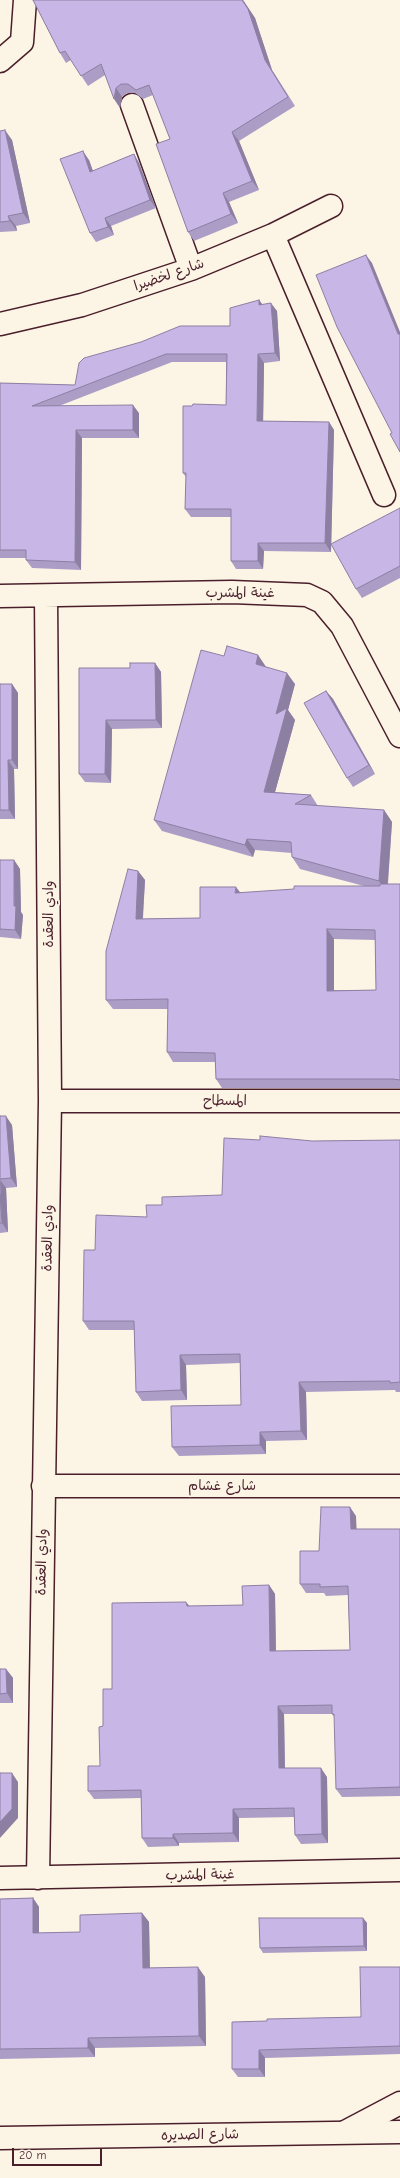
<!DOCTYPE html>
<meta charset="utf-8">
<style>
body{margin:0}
#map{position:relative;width:400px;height:2178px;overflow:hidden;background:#fcf5e5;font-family:"Comic Neue",sans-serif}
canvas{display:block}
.scale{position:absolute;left:12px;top:2148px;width:90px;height:18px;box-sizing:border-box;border:2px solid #4a1f2b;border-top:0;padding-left:5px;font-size:12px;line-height:14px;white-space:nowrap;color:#4a1f2b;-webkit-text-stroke:3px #fcf5e5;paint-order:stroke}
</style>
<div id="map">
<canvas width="400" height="2178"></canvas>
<div class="scale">20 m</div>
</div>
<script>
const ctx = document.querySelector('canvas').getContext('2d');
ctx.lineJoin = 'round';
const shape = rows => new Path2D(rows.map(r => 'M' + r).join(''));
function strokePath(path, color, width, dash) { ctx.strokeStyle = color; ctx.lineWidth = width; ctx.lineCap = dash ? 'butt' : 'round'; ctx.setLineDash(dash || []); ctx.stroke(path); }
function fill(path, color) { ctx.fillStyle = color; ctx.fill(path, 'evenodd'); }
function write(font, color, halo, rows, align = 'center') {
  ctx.font = font + ' "Comic Neue","Playpen Sans Arabic",sans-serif'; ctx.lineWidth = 3.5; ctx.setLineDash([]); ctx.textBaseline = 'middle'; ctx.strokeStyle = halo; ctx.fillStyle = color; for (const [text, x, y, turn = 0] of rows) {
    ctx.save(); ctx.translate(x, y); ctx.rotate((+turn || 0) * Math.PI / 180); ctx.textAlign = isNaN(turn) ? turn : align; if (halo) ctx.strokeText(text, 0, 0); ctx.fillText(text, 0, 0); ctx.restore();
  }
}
const minor = shape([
 [0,61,22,42,25,0],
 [132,105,191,269],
 [273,235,384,495],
 [0,324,82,305,191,269,273,235,331,206],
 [0,596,232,592,307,595,322,602,342,626,400,736],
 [50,1101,400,1101],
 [43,1486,400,1486],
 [0,1878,400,1870],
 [38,1878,50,1101,46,597],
 [345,2132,400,2103]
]);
const secondary = shape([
 [0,2138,400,2132]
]);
const wall = shape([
 [33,0,243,0,255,18,272,70,295,106,239,141,259,190,229,202,238,223,194,241,188,232,170,139,153,95,143,99,135,93,127,93,122,97,120,108,105,75,88,86,71,60,66,63,60,53],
 [0,131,12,140,30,223,16,226,17,231,0,232],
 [134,154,139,163,156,208,111,226,114,235,96,242,90,233,89,160,93,171],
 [259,300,262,304,277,311,280,361,264,363,263,421,329,422,334,430,331,552,264,551,263,569,236,569,231,561,231,517,191,517,185,509,186,477,183,473,192,406,226,405,226,362,172,362,59,406,139,413,139,438,82,438,81,570,32,568,26,560,26,558,0,558,0,383,75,385,230,326],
 [400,508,400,578,362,598,356,589],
 [258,655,266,667,295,684,288,710,295,720,275,792,311,795,318,806,384,810,392,822,388,884,400,884,400,1088,222,1088,216,1079,215,1062,173,1062,167,1052,168,1009,113,1009,106,1000,138,871,145,880,143,919,200,918,240,893,364,886,300,869,292,857,292,853,255,850,253,857,162,831,154,820,224,656],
 [334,939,375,940,376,990,334,990],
 [155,663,161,672,162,728,112,729,111,783,85,782,79,774,130,668],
 [0,684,12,684,18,693,18,769,14,769,15,819,0,819],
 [326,691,333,699,375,774,353,787,347,778],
 [0,860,14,860,20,869,21,912,23,915,21,939,0,937],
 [0,1116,12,1125,17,1187,6,1188,8,1232,0,1233],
 [260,1140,312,1141,400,1140,400,1392,396,1392,395,1390,306,1392,307,1440,266,1441,266,1454,179,1456,172,1447,241,1405,240,1363,186,1365,187,1400,142,1401,136,1392,134,1330,89,1330,83,1321,95,1250,147,1217,162,1205,222,1195],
 [356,1516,356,1529,400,1529,400,1796,342,1797,336,1789,335,1718,332,1714,284,1714,285,1768,327,1777,328,1843,301,1844,295,1835,294,1817,239,1818,239,1842,179,1843,179,1846,148,1847,142,1838,141,1798,94,1799,88,1791,100,1766,103,1726,112,1689,190,1606,243,1605,269,1585,275,1594,276,1651,350,1650,348,1595,326,1596,324,1593,306,1593,300,1584,319,1551],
 [0,1669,6,1669,13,1678,13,1703,0,1703],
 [33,1898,39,1907,39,1933,80,1932,142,1913,149,1922,150,1968,205,1977,206,2046,95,2048,95,2057,0,2059,0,1899],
 [363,1918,367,1923,367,1951,263,1953,260,1948],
 [400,1967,400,2054,265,2058,265,2077,238,2077,232,2069,267,2021,361,2017]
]);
const shadedWall = shape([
 [242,0,243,0,255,18,272,70,295,106,265,60],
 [116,88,122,97,120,108,114,99],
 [5,130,12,140,30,223,23,213],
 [232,132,239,141,259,190,252,181],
 [83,151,89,160,96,180,90,172],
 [134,154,139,163,156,208,150,200],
 [223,193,229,202,238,223,231,214],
 [8,216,16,226,17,231,10,221],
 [105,218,111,226,114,235,108,227],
 [366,255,372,263,400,332,400,337,398,334],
 [259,300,265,308,259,305],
 [271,303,277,311,280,361,275,353],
 [258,354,264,363,263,429,257,421],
 [133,405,139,413,139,438,133,430],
 [329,422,334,430,331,552,325,543],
 [76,430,82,438,81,570,75,562],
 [258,543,264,551,263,569,258,561],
 [258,655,266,667,264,676,256,664],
 [155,663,161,672,162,728,156,720],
 [287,673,295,684,288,710,295,720,272,803,264,792,276,714],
 [12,684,18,693,18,769,12,760],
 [326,691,333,699,375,774,369,765],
 [106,720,112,729,111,783,105,774],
 [8,760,14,769,15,819,9,810],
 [384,810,392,822,387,892,379,881],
 [247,839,255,850,253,857,245,845],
 [14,860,20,869,21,912,23,915,21,939,15,930],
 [138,871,145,880,142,928,136,919],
 [236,887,243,896,235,893],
 [327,929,334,939,334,1000,327,991],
 [6,1116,12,1125,17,1187,11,1178],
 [0,1180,6,1188,8,1232,2,1223],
 [180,1355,186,1365,187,1400,181,1390],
 [299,1382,306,1392,307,1440,301,1431],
 [260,1432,266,1441,266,1454,260,1445],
 [350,1507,356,1516,357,1538,351,1529],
 [269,1585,275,1594,276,1660,270,1651],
 [186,1602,193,1610,187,1606],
 [6,1669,13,1678,13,1703,7,1693],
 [278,1706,284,1714,285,1777,279,1768],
 [321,1768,327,1777,328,1843,322,1834],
 [12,1773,18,1782,18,1818,0,1838,0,1822],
 [233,1809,239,1818,239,1842,233,1833],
 [173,1834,179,1843,179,1846,173,1838],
 [33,1898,39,1907,39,1942,33,1933],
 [142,1913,149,1922,150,1978,143,1968],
 [363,1918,367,1923,367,1951,364,1946],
 [198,1967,205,1977,206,2046,199,2036],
 [88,2038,95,2048,95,2057,88,2048],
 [259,2050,265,2058,265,2077,259,2069]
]);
const building = shape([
 [33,0,242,0,248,9,265,60,288,97,232,132,252,181,223,193,231,214,188,232,156,144,170,139,149,85,136,90,128,84,121,84,116,88,114,99,101,64,81,76,65,51,60,53,33,0],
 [5,130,23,213,8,216,10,221,0,222,0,131,5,130],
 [83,151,90,172,134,154,150,200,105,218,108,227,90,233,60,159,83,151],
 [366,255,398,334,400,334,400,452,390,434,392,433,337,327,316,275,366,255],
 [259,300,259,305,271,303,275,353,258,354,257,421,329,422,325,543,258,543,258,561,231,561,231,509,185,509,186,473,183,473,183,406,192,406,193,404,226,405,227,354,166,354,32,406,133,405,133,430,76,430,75,562,26,560,26,550,0,550,0,383,75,385,79,363,84,358,141,342,180,326,230,326,230,308,259,300],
 [400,508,400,566,356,589,331,544,400,508],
 [227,646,258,655,256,664,287,673,276,714,287,708,264,792,311,795,295,804,384,810,379,881,292,857,291,842,247,839,245,845,154,820,201,650,224,656,227,646],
 [130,663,155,663,156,720,106,720,105,774,79,774,79,668,130,668,130,663],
 [0,684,12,684,12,760,8,760,9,810,0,810,0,684],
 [326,691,369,765,347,778,304,703,326,691],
 [0,860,14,860,14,906,16,906,15,930,0,929,0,860],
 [128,869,138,871,136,919,200,918,200,887,236,887,235,893,294,889,294,886,380,886,380,884,400,884,400,1080,393,1079,216,1079,215,1053,167,1052,168,999,106,1000,106,951,128,869],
 [327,929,375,930,376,990,327,991,327,929],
 [0,1116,6,1116,11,1178,0,1179,0,1116],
 [260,1136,312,1141,400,1140,400,1382,390,1383,390,1381,299,1382,301,1431,260,1432,260,1445,172,1447,171,1406,241,1405,240,1354,180,1355,181,1390,136,1392,134,1321,83,1321,84,1250,95,1250,96,1215,147,1217,146,1205,162,1205,162,1197,222,1195,224,1138,260,1140,260,1136],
 [0,1194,2,1223,0,1223,0,1194],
 [321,1507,350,1507,351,1529,400,1529,400,1787,336,1789,334,1714,332,1714,332,1705,278,1706,279,1768,321,1768,322,1834,295,1835,294,1808,233,1809,233,1833,173,1834,173,1838,142,1838,141,1790,88,1791,88,1766,100,1766,99,1727,103,1726,103,1689,112,1689,112,1603,186,1602,187,1606,243,1605,242,1586,269,1585,270,1651,350,1650,348,1586,320,1587,320,1584,300,1584,300,1551,319,1551,321,1507],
 [0,1669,6,1669,7,1693,0,1694,0,1669],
 [0,1773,12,1773,12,1809,0,1822,0,1773],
 [33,1898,33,1933,80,1932,80,1915,142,1913,143,1968,198,1967,199,2036,88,2038,88,2048,0,2049,0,1899,33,1898],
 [259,1918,363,1918,364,1946,260,1948,259,1918],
 [360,1967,400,1967,400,2046,259,2050,259,2069,232,2069,232,2022,267,2021,267,2019,361,2017,360,1967]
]);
const streetNames = [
 ["شارع لخضيرا",169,275,-19],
 ["غينة المشرب",240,593],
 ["وادي العقدة",49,914,-90],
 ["المسطاح",225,1101],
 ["وادي العقدة",48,1238,-89],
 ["شارع غشام",222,1486],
 ["وادي العقدة",42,1562,-89],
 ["غينة المشرب",200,1875,-1],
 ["شارع الصديره",200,2135,-1]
];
strokePath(minor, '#4a1f2b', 25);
strokePath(secondary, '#4a1f2b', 25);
strokePath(minor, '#fcf5e5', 22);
strokePath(secondary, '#fcf5e5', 22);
fill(wall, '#ac9dc7');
fill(shadedWall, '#8c7fa2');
fill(building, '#c8b6e7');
strokePath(building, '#8c7fa2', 1);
write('14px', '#4a1f2b', '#fcf5e5', streetNames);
</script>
